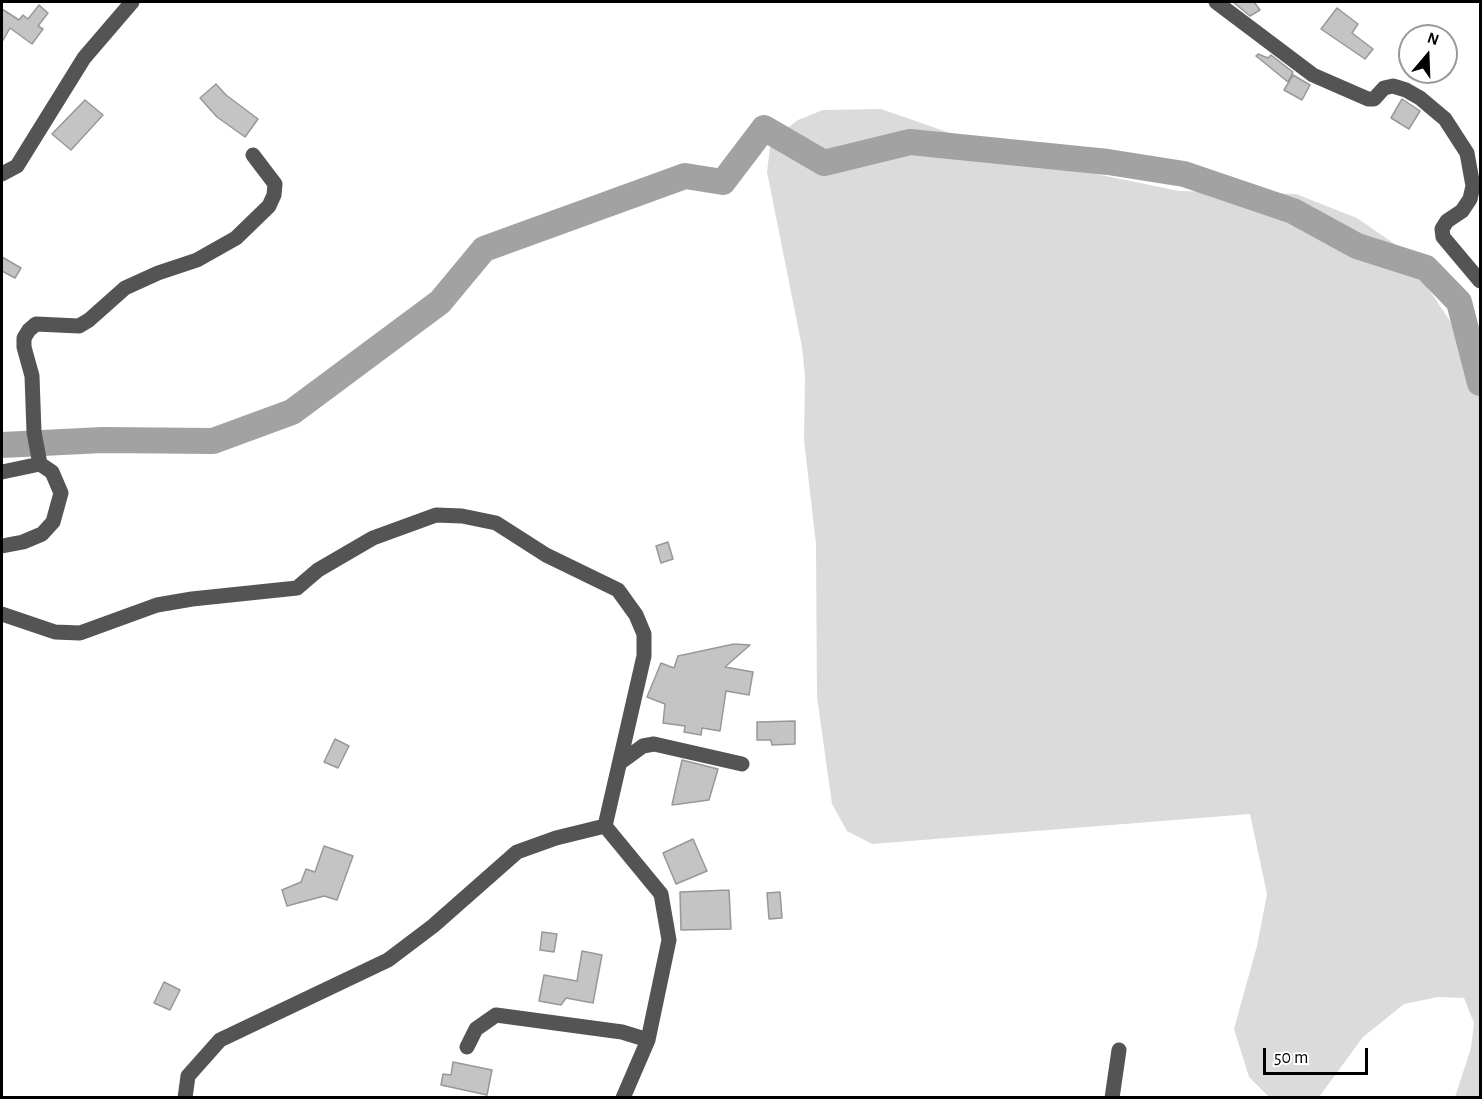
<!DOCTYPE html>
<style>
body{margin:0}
#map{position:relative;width:1482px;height:1099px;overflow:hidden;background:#fff;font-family:"Alegreya Sans",sans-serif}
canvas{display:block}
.frame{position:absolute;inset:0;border:3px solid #000;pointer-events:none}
.north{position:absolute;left:1398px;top:24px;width:60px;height:60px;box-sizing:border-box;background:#fff;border:2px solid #999;border-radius:50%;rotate:19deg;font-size:16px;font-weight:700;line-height:24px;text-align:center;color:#000}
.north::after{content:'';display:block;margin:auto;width:21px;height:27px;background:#000;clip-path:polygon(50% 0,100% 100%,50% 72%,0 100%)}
.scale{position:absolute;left:1263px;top:1048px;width:105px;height:27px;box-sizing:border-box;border:3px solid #000;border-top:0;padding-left:8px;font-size:18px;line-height:21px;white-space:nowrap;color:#000;-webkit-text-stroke:4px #fff;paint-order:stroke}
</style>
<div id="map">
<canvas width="1482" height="1099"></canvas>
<div class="frame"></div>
<div class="north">N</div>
<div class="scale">50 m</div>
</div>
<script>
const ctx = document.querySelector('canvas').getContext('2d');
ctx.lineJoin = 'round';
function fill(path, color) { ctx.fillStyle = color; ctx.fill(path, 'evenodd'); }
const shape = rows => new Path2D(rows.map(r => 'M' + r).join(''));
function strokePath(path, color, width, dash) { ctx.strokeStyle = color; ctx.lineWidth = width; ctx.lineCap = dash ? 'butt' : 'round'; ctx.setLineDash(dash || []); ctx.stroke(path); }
const green = shape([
 [881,109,1028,160,1179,191,1296,194,1357,218,1402,249,1480,366,1480,1097,1455,1097,1471,1048,1474,1023,1464,998,1438,997,1404,1004,1363,1037,1319,1097,1269,1097,1249,1077,1234,1029,1257,946,1267,894,1250,814,872,844,847,831,832,804,817,697,816,544,804,440,805,377,802,347,767,172,770,147,777,136,798,120,823,110]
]);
const river = shape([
 [2,445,103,440,213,441,292,412,440,302,484,249,685,176,723,182,764,128,824,163,910,142,1108,162,1184,174,1293,211,1357,246,1426,268,1459,302,1480,383]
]);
const building = shape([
 [1233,2,1254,2,1260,10,1250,16,1233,2],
 [39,5,48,13,38,26,43,29,32,44,10,28,2,42,2,9,19,20,23,15,28,19,39,5],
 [1337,8,1358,24,1352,33,1373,49,1365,59,1321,29,1337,8],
 [1258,54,1268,58,1271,55,1293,72,1288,82,1256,56,1258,54],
 [1293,75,1310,85,1302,100,1284,90,1293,75],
 [216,84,226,95,258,119,245,137,217,117,200,98,216,84],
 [1402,99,1420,111,1409,129,1391,118,1402,99],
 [85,100,103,115,71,150,52,134,85,100],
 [2,257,21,268,15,278,2,271,2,257],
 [668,542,673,559,661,563,656,546,668,542],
 [734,644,750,645,725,667,753,672,749,695,726,691,720,731,702,728,701,735,684,732,685,726,663,723,665,704,647,697,661,663,674,668,678,656,734,644],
 [795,721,795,744,772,745,771,740,757,740,757,722,795,721],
 [335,739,349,746,338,768,324,762,335,739],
 [682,760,718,769,709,800,672,805,682,760],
 [693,839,707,871,676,884,663,853,693,839],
 [324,846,353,856,337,900,324,896,287,906,282,890,301,882,306,869,315,872,324,846],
 [729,890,731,929,681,930,680,892,729,890],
 [780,892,782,918,769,919,767,893,780,892],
 [542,932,557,934,554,952,540,950,542,932],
 [582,951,602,955,593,1003,566,998,561,1005,539,1001,544,975,577,981,582,951],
 [164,982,180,990,170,1010,154,1003,164,982],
 [453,1062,492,1070,487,1095,441,1085,443,1074,451,1075,453,1062]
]);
const minor = shape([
 [1216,2,1313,75,1368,99,1374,99,1384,88,1393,86,1406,90,1420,98,1445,119,1467,153,1473,186,1470,199,1462,211,1447,221,1442,229,1443,237,1480,281],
 [2,174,17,166,84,58,132,2],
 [40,464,34,432,32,376,24,347,24,338,29,330,36,324,79,326,89,320,125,288,158,273,197,260,236,238,269,206,274,195,275,184,253,155],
 [2,472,40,464,52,472,61,493,53,522,42,534,23,542,2,546],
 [2,614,55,632,80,633,157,605,192,599,297,588,318,570,373,538,436,515,462,516,496,523,546,555,618,590,636,615,644,634,644,656,605,826,661,894,669,940,648,1040,623,1098],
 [621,762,643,746,654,744,742,764],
 [467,1047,476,1029,496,1015,622,1032,648,1040],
 [185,1098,188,1076,220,1040,388,960,433,926,517,852,556,838,605,826],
 [1112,1098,1119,1050]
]);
fill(green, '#dbdbdb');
strokePath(river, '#a2a2a2', 26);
fill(building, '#c4c4c4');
strokePath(building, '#989898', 1.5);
strokePath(minor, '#545454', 15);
</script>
